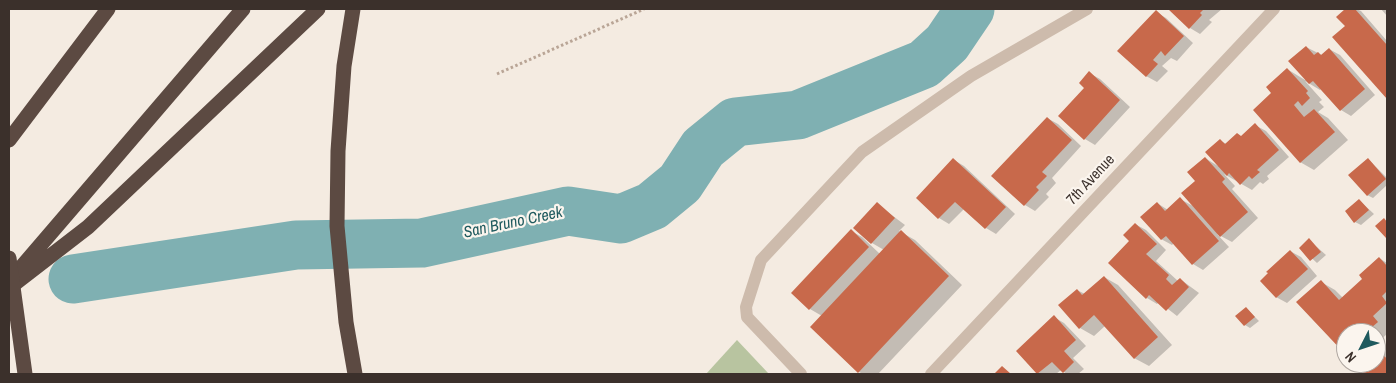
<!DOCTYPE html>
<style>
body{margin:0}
#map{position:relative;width:1396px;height:383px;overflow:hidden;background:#f4ebe1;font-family:"Archivo Narrow",sans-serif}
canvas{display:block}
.frame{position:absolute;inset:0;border:10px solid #3b302b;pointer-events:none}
.north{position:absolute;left:1336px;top:323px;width:50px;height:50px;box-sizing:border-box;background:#fbf5ee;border:1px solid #aea6a0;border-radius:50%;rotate:229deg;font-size:14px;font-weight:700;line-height:20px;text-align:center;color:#3b302b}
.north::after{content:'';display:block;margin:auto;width:18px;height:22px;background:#1f5a5e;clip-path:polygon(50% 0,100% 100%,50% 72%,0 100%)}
</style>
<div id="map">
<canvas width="1396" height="383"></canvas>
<div class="frame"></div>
<div class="north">N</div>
</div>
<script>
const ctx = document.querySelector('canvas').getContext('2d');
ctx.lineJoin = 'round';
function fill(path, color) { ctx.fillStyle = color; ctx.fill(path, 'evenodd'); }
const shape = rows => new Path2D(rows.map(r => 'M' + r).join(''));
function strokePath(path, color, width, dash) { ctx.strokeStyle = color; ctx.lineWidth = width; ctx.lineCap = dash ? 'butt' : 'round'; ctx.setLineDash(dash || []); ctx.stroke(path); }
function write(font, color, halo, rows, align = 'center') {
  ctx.font = font + ' "Archivo Narrow",sans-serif'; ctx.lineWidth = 4.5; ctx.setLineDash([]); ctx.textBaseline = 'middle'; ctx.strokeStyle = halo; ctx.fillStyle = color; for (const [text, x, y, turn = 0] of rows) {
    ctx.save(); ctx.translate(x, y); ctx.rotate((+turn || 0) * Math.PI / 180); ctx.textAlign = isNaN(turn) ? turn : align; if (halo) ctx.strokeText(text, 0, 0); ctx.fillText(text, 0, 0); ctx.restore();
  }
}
const green = shape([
 [737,340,769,374,706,374]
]);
const shadow = shape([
 [1170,9,1222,9,1209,20,1212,22,1200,34,1190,28],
 [1347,9,1356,9,1361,11,1387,41,1387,97,1334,37,1346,26,1338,17],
 [1381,9,1387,9,1387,16],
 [1156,12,1166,18,1193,43,1177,61,1171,58,1162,66,1168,71,1157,82,1146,76],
 [1306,47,1322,55,1329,49,1340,55,1375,95,1351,116,1341,110,1322,88,1320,90,1305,81,1322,100,1319,102,1324,107,1318,112,1328,118,1348,140,1314,170,1300,162,1273,93,1287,69,1305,80],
 [1089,73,1100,79,1130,107,1095,145,1085,139,1086,88],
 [1047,118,1058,124,1081,146,1052,178,1056,183,1046,194,1049,197,1035,211,1025,205],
 [1255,125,1266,131,1289,157,1267,176,1269,179,1263,184,1260,182,1252,190,1224,174,1235,186,1232,189,1258,218,1232,242,1217,234,1229,247,1203,270,1193,264,1174,243,1172,245,1161,239,1157,203,1168,210,1180,199,1195,207,1197,181,1205,158,1218,166,1220,141,1227,144,1242,137],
 [1368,159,1387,178,1387,185,1373,198,1367,195],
 [954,160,964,166,1015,214,996,234,986,228,964,209,949,224,939,218,918,198],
 [1359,200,1374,214,1361,225,1355,222],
 [877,204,905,225,899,231,915,240,962,285,878,374,863,374,859,372,822,316,810,309,793,293,851,231,862,237,880,254,884,250,872,243,855,228],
 [1135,224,1146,230,1166,250,1156,261,1178,281,1180,279,1199,293,1177,316,1159,302,1157,304,1147,298,1110,263,1131,241],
 [1309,240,1326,255,1317,263,1301,248],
 [1290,251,1301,257,1317,276,1287,303,1276,297],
 [1379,258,1387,263,1387,334,1378,342,1387,353,1387,374,1365,374,1354,363,1376,363,1376,333,1346,333,1346,354,1321,282,1335,290,1343,298,1364,279],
 [1104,277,1118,285,1172,345,1149,366,1134,358,1105,326,1094,336,1080,328,1077,290,1085,294],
 [1246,308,1259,321,1250,328,1245,325],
 [1054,317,1064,323,1086,346,1073,358,1084,369,1078,374,1067,374,1061,370,1056,374,1039,374,1017,351]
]);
const river = shape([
 [73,279,296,245,422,243,568,211,621,219,652,206,680,183,703,148,735,122,798,115,924,64,947,43,970,9]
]);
const building = shape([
 [1168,9,1204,9,1200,13,1202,15,1189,29],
 [1345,9,1355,9,1387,45,1387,99,1332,37,1345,26,1336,17],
 [1156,10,1184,36,1165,56,1161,51,1153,60,1158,64,1146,77,1117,51],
 [1306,46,1314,55,1318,52,1321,55,1329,48,1365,89,1340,111,1313,81,1309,84,1288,61],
 [1287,68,1308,91,1306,93,1310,98,1302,106,1298,101,1294,105,1304,117,1314,109,1335,132,1300,163,1253,110,1271,93,1266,87],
 [1089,71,1120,100,1084,140,1058,116,1084,88,1079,83],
 [1047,117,1072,140,1042,172,1047,176,1036,187,1039,190,1024,206,991,176],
 [1255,123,1279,150,1257,170,1260,172,1252,179,1249,176,1240,185,1229,173,1227,176,1205,152,1220,139,1225,144,1237,133,1241,136],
 [1205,157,1225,179,1222,182,1248,212,1220,237,1181,193,1195,181,1187,172],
 [953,158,1006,207,985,229,955,202,938,219,916,198],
 [1368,158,1386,179,1367,196,1348,175],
 [1180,197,1219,241,1192,265,1166,236,1161,240,1140,217,1157,202,1165,211],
 [1359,199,1369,210,1354,223,1345,211],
 [877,202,895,218,871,244,853,228],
 [1384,218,1387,222,1386,238,1375,226],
 [1135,223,1157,244,1146,254,1169,275,1166,279,1172,285,1180,278,1189,287,1166,311,1149,295,1146,299,1108,263,1129,241,1123,235],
 [851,229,869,247,809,310,791,293],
 [901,230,949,276,858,373,810,327],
 [1309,238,1321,252,1310,261,1299,248],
 [1290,250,1308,269,1276,298,1260,281,1268,273,1266,272],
 [1379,257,1387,266,1387,291,1382,296,1387,303,1373,316,1378,322,1365,333,1346,333,1346,355,1296,302,1321,280,1339,300,1362,279,1359,275],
 [1104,276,1158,337,1134,359,1094,315,1079,329,1058,305,1077,289,1082,295],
 [1246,307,1255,317,1244,326,1235,316],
 [1054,315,1076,340,1064,351,1074,362,1063,373,1052,362,1037,374,1016,351],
 [1376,347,1387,359,1387,374,1365,374,1353,363,1376,363],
 [1002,366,1011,374,994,374]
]);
const path = shape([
 [497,74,644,9]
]);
const minor = shape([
 [801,374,747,317,746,307,761,260,862,152,971,76,1087,9],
 [931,374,1274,9]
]);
const highway = shape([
 [353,9,344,66,338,151,337,226,346,322,355,374],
 [9,140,108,9],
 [13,277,243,9],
 [9,288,88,227,318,9]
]);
const highwayBridge = shape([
 [9,258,25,374]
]);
const streetNames = [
 ["7th Avenue",1091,180,-47]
];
const waterNames = [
 ["San Bruno Creek",513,223,-12]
];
fill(green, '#b8c4a0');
fill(shadow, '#0003');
strokePath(river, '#7fb0b2', 49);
fill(building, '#c8694b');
strokePath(path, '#b9a596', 3, [2.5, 2.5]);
strokePath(minor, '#cdbbac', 12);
strokePath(highway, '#5c4a42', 15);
strokePath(highwayBridge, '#5c4a42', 15);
write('15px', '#3b302b', '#fbf5ee', streetNames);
write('italic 16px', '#1f5a5e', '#fbf5ee', waterNames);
</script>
